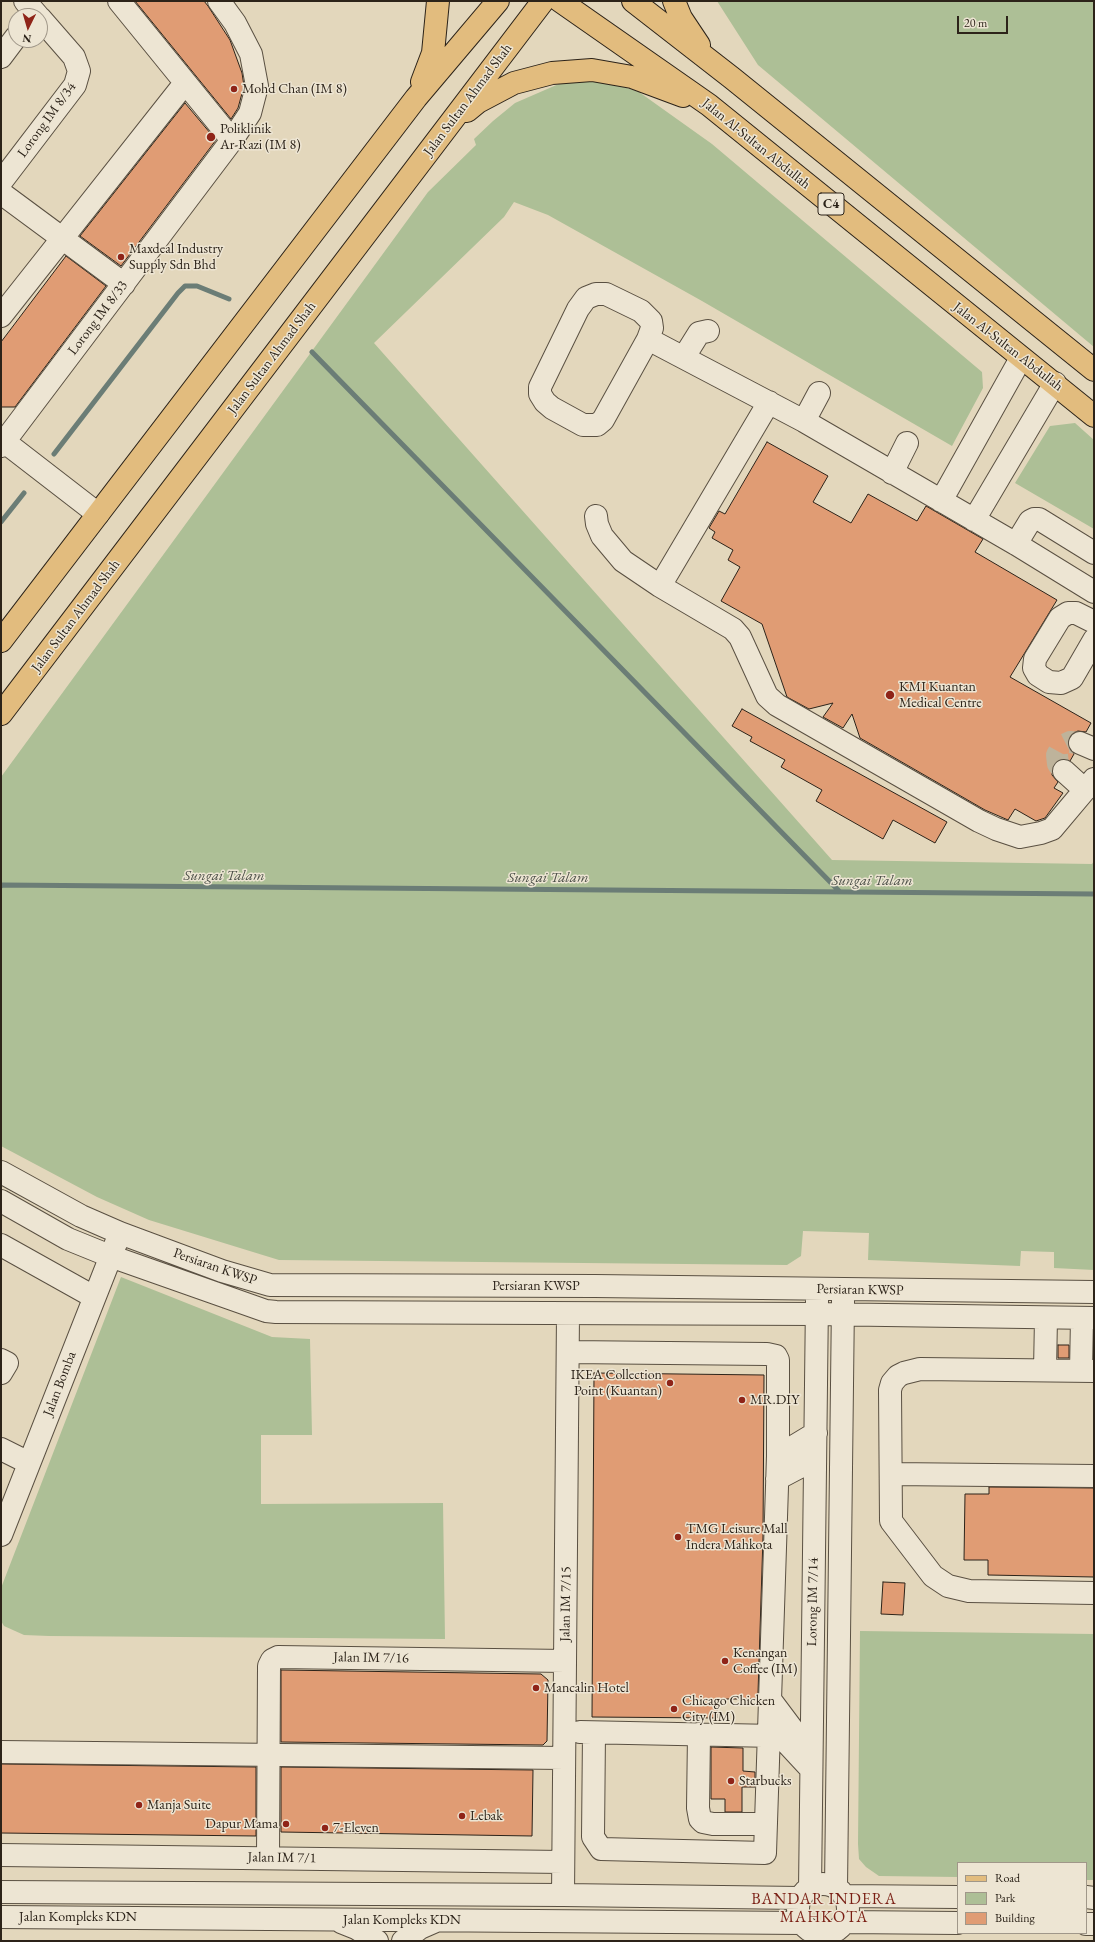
<!DOCTYPE html>
<style>
body{margin:0}
#map{position:relative;width:1095px;height:1942px;overflow:hidden;background:#e3d7bc;font-family:"EB Garamond",serif}
canvas{display:block}
.frame{position:absolute;inset:0;border:2px solid #2c2319;pointer-events:none}
.legend{position:absolute;left:957px;top:1862px;width:130px;height:72px;box-sizing:border-box;background:#ede5d3;border:1px solid #a09789;margin:0;padding:5px 7px;list-style:none;font-size:12px;color:#2c2319}
.legend li{display:flex;align-items:center;gap:8px;height:20px}
.legend b{width:20px;border:1px solid #a09789}
.north{position:absolute;left:8px;top:8px;width:40px;height:40px;box-sizing:border-box;background:#ede5d3;border:1px solid #a09789;border-radius:50%;rotate:185deg;font-size:11px;font-weight:700;line-height:16px;text-align:center;color:#2c2319}
.north::after{content:'';display:block;margin:auto;width:14px;height:18px;background:#8f2418;clip-path:polygon(50% 0,100% 100%,50% 72%,0 100%)}
.scale{position:absolute;left:957px;top:16px;width:51px;height:18px;box-sizing:border-box;border:2px solid #2c2319;border-top:0;padding-left:5px;font-size:12px;line-height:14px;white-space:nowrap;color:#2c2319;-webkit-text-stroke:3px #ede5d3;paint-order:stroke}
</style>
<div id="map">
<canvas width="1095" height="1942"></canvas>
<div class="frame"></div>
<ul class="legend">
<li><b style="height:5px;background:#e2bc7e"></b>Road</li>
<li><b style="height:11px;background:#adbf96"></b>Park</li>
<li><b style="height:11px;background:#e09c74"></b>Building</li>
</ul>
<div class="north">N</div>
<div class="scale">20 m</div>
</div>
<script>
const ctx = document.querySelector('canvas').getContext('2d');
ctx.lineJoin = 'round';
function fill(path, color) { ctx.fillStyle = color; ctx.fill(path, 'evenodd'); }
const shape = rows => new Path2D(rows.map(r => 'M' + r).join(''));
function strokePath(path, color, width, dash) { ctx.strokeStyle = color; ctx.lineWidth = width; ctx.lineCap = dash ? 'butt' : 'round'; ctx.setLineDash(dash || []); ctx.stroke(path); }
function write(font, color, halo, rows, align = 'center') {
  ctx.font = font + ' "EB Garamond",serif'; ctx.lineWidth = 3; ctx.setLineDash([]); ctx.textBaseline = 'middle'; ctx.strokeStyle = halo; ctx.fillStyle = color; for (const [text, x, y, turn = 0] of rows) {
    ctx.save(); ctx.translate(x, y); ctx.rotate((+turn || 0) * Math.PI / 180); ctx.textAlign = isNaN(turn) ? turn : align; if (halo) ctx.strokeText(text, 0, 0); ctx.fillText(text, 0, 0); ctx.restore();
  }
}
const green = shape([
 [717,1,1094,1,1094,347,758,65],
 [592,81,615,84,639,92,712,144,982,372,983,388,952,446,702,301,548,215,514,202,504,217,374,343,832,860,1092,864,1094,861,1094,1270,1054,1268,1054,1252,1021,1251,1020,1266,868,1260,869,1233,803,1231,801,1256,787,1265,279,1260,149,1220,97,1197,1,1146,1,777,428,192,476,145,474,139,493,121,515,103,561,83],
 [1075,423,1094,440,1094,529,1015,483,1050,426],
 [121,1277,272,1337,310,1339,312,1435,261,1435,261,1504,443,1503,445,1639,49,1636,24,1635,4,1626,1,1621,1,1588],
 [860,1631,1094,1634,1094,1880,1086,1880,1086,1863,958,1863,958,1877,879,1876,866,1867,859,1859,858,1844]
]);
const stream = shape([
 [312,352,839,891],
 [54,454,178,293,185,286,197,286,229,299],
 [1,522,24,493],
 [1,886,2,885,1094,894]
]);
const building = shape([
 [135,1,204,1,208,6,230,40,242,73,244,86,238,108,231,119,135,1],
 [185,103,216,140,121,266,80,236,185,103],
 [66,256,106,286,15,407,1,407,1,342,66,256],
 [767,442,828,476,813,502,851,523,868,494,917,521,926,506,983,539,975,552,1057,600,1010,677,1091,723,1086,732,1078,731,1072,733,1069,738,1068,745,1074,754,1070,761,1060,759,1055,762,1052,768,1052,775,1058,782,1054,788,1063,793,1045,818,1036,821,1015,809,1008,820,985,810,860,738,852,714,843,728,823,717,833,703,809,709,787,697,762,624,721,601,740,567,728,560,733,550,712,538,715,532,709,528,719,511,725,514,767,442],
 [742,709,947,822,935,843,893,820,883,839,816,801,822,790,781,767,785,760,750,741,752,737,732,726,742,709],
 [1058,1345,1069,1345,1069,1358,1058,1358,1058,1345],
 [594,1373,764,1375,763,1537,758,1693,757,1699,717,1699,717,1718,592,1717,594,1373],
 [989,1487,1094,1488,1094,1577,988,1575,988,1560,964,1560,965,1494,989,1494,989,1487],
 [883,1582,905,1583,903,1615,881,1614,883,1582],
 [281,1670,541,1674,548,1680,547,1741,543,1745,281,1742,281,1670],
 [711,1747,743,1748,743,1771,755,1772,755,1787,742,1787,742,1812,725,1812,725,1799,711,1799,711,1747],
 [1,1764,256,1767,256,1836,1,1833,1,1764],
 [281,1767,533,1770,532,1836,281,1832,281,1767]
]);
const minorTunnel = shape([
 [1064,771,1058,764,1057,755,1062,746,1070,742,1080,743]
]);
const minor = shape([
 [25,1,38,16],
 [119,1,232,140],
 [1,57,16,37],
 [1,182,75,85,79,71,74,57,40,18],
 [1,193,124,284],
 [596,294,606,294,641,311,651,321,652,328,648,339,603,420,597,425,583,425,552,408,545,402,540,394,540,387,578,309,586,298,596,294],
 [1,316,185,83],
 [648,339,804,421,1016,544,1094,592],
 [684,357,699,333,708,331],
 [804,421,819,393],
 [1,439,98,514],
 [1,446,232,140,250,113,257,86,251,54,235,23,219,1],
 [892,473,907,443],
 [941,501,1021,358],
 [596,516,597,524,602,536,623,561,660,586,733,629,740,637,767,696,777,705,979,821,996,829,1020,837,1041,833,1052,829,1094,779],
 [974,520,1055,383],
 [1016,544,1030,521,1034,519,1039,519,1094,553],
 [660,586,769,402],
 [1094,622,1076,613,1068,613,1060,618,1035,659,1034,668,1038,675,1049,682,1061,683,1072,678,1094,640],
 [1080,743,1094,749],
 [1064,771,1085,790],
 [1,1172,81,1216,120,1233,222,1271,270,1285,595,1286,1094,1292],
 [1,1201,68,1239,110,1256,266,1311,276,1312,817,1314,1094,1318],
 [1,1245,94,1297],
 [569,1352,767,1354,776,1356,778,1360,778,1456,765,1853,601,1849,593,1837,594,1733],
 [1,1360,7,1363,1,1373],
 [1045,1370,1046,1318],
 [1081,1371,1082,1318],
 [1094,1371,920,1369,904,1373,898,1376,892,1383,890,1390,891,1521,933,1576,948,1586,969,1591,1094,1593],
 [1,1449,29,1463],
 [778,1456,816,1433],
 [891,1474,1094,1476],
 [777,1479,815,1459],
 [1,1535,116,1243],
 [769,1698,808,1750],
 [580,1732,775,1736,785,1741,811,1769],
 [699,1734,698,1808,700,1819,703,1822,713,1824,766,1824],
 [1,1752,564,1758],
 [1,1855,563,1862],
 [268,1858,269,1666,272,1660,278,1657,565,1661],
 '798 1909a25 25 0 1 1 50 0a25 25 0 1 1-50 0Z',
 [836,1888,843,1301],
 [810,1889,817,1300],
 [1,1892,563,1895,801,1898],
 [563,1895,568,1314],
 [844,1896,958,1897],
 [1086,1897,1094,1898],
 [1,1917,803,1923],
 [341,1922,356,1928,377,1941],
 [845,1922,958,1923],
 [1086,1924,1094,1924],
 [403,1941,420,1928,436,1921]
]);
const major = shape([
 [560,1,709,105,1094,416],
 [633,1,732,78,1094,370],
 [674,1,681,18,699,45],
 [422,82,433,53,438,1],
 [467,111,478,102,514,83,552,73,592,70,632,77,683,96],
 [1,641,416,98,498,1],
 [1,714,543,1]
]);
const markers = [
 [234,89,4,"#8f2418"],
 [211,137,5,"#8f2418"],
 [121,257,4,"#8f2418"],
 [890,695,5,"#8f2418"],
 [670,1383,4,"#8f2418"],
 [742,1400,4,"#8f2418"],
 [678,1537,4,"#8f2418"],
 [725,1661,4,"#8f2418"],
 [536,1688,4,"#8f2418"],
 [674,1709,4,"#8f2418"],
 [731,1781,4,"#8f2418"],
 [139,1805,4,"#8f2418"],
 [462,1816,4,"#8f2418"],
 [286,1824,4,"#8f2418"],
 [325,1828,4,"#8f2418"]
];
const shields = [
 [831,204,26]
];
const shieldNames = [
 ["C4",831,204]
];
const poiNames = [
 ["Mohd Chan (IM 8)",242,89],
 ["Poliklinik",220,129],
 ["Ar-Razi (IM 8)",220,145],
 ["Maxdeal Industry",129,249],
 ["Supply Sdn Bhd",129,265],
 ["KMI Kuantan",899,687],
 ["Medical Centre",899,703],
 ["IKEA Collection",662,1375,"right"],
 ["Point (Kuantan)",662,1391,"right"],
 ["MR.DIY",750,1400],
 ["TMG Leisure Mall",686,1529],
 ["Indera Mahkota",686,1545],
 ["Kenangan",733,1653],
 ["Coffee (IM)",733,1669],
 ["Mancalin Hotel",544,1688],
 ["Chicago Chicken",682,1701],
 ["City (IM)",682,1717],
 ["Starbucks",739,1781],
 ["Manja Suite",147,1805],
 ["Lebak",470,1816],
 ["Dapur Mama",278,1824,"right"],
 ["7-Eleven",333,1828]
];
const streetNames = [
 ["Jalan Sultan Ahmad Shah",468,100,-53],
 ["Lorong IM 8/34",47,120,-54],
 ["Jalan Al-Sultan Abdullah",756,144,39],
 ["Lorong IM 8/33",98,318,-53],
 ["Jalan Al-Sultan Abdullah",1008,347,38],
 ["Jalan Sultan Ahmad Shah",272,358,-53],
 ["Jalan Sultan Ahmad Shah",76,616,-53],
 ["Persiaran KWSP",215,1267,19],
 ["Persiaran KWSP",536,1286],
 ["Persiaran KWSP",860,1290,1],
 ["Jalan Bomba",60,1384,-69],
 ["Lorong IM 7/14",813,1602,-89],
 ["Jalan IM 7/15",566,1604,-89],
 ["Jalan IM 7/16",371,1658,1],
 ["Jalan IM 7/1",282,1858,1],
 ["Jalan Kompleks KDN",78,1917],
 ["Jalan Kompleks KDN",402,1920]
];
const waterNames = [
 ["Sungai Talam",224,876],
 ["Sungai Talam",548,878],
 ["Sungai Talam",872,881]
];
const quarterNames = [
 ["BANDAR INDERA",824,1900],
 ["MAHKOTA",824,1918]
];
fill(green, '#adbf96');
strokePath(stream, '#6b7d76', 5);
fill(building, '#e09c74');
strokePath(building, '#2c2319', 1);
strokePath(minorTunnel, '#beb39b', 22, [22, 11]);
strokePath(minor, '#5a5042', 24);
strokePath(major, '#2c2319', 24);
strokePath(minor, '#ede5d3', 22);
strokePath(major, '#e2bc7e', 22);
for (const [x, y, r, color] of markers) { const dot = new Path2D(); dot.arc(x, y, r, 0, 2 * Math.PI); ctx.fillStyle = color; ctx.fill(dot); strokePath(dot, '#ede5d3', 1.5); }
for (const [x, y, w] of shields) { const box = new Path2D(); box.roundRect(x - w / 2, y - 11, w, 22, 3); ctx.fillStyle = '#ede5d3'; ctx.fill(box); strokePath(box, '#2c2319', 1); }
write('bold 13px', '#2c2319', null, shieldNames);
write('14px', '#2c2319', '#ede5d3', poiNames, 'left');
write('14px', '#2c2319', '#ede5d3', streetNames);
write('italic 15px', '#4c5048', '#ede5d3', waterNames);
ctx.letterSpacing = '1px';
write('16px', '#7a1f14', '#ede5d3', quarterNames);
ctx.letterSpacing = '0px';
</script>
